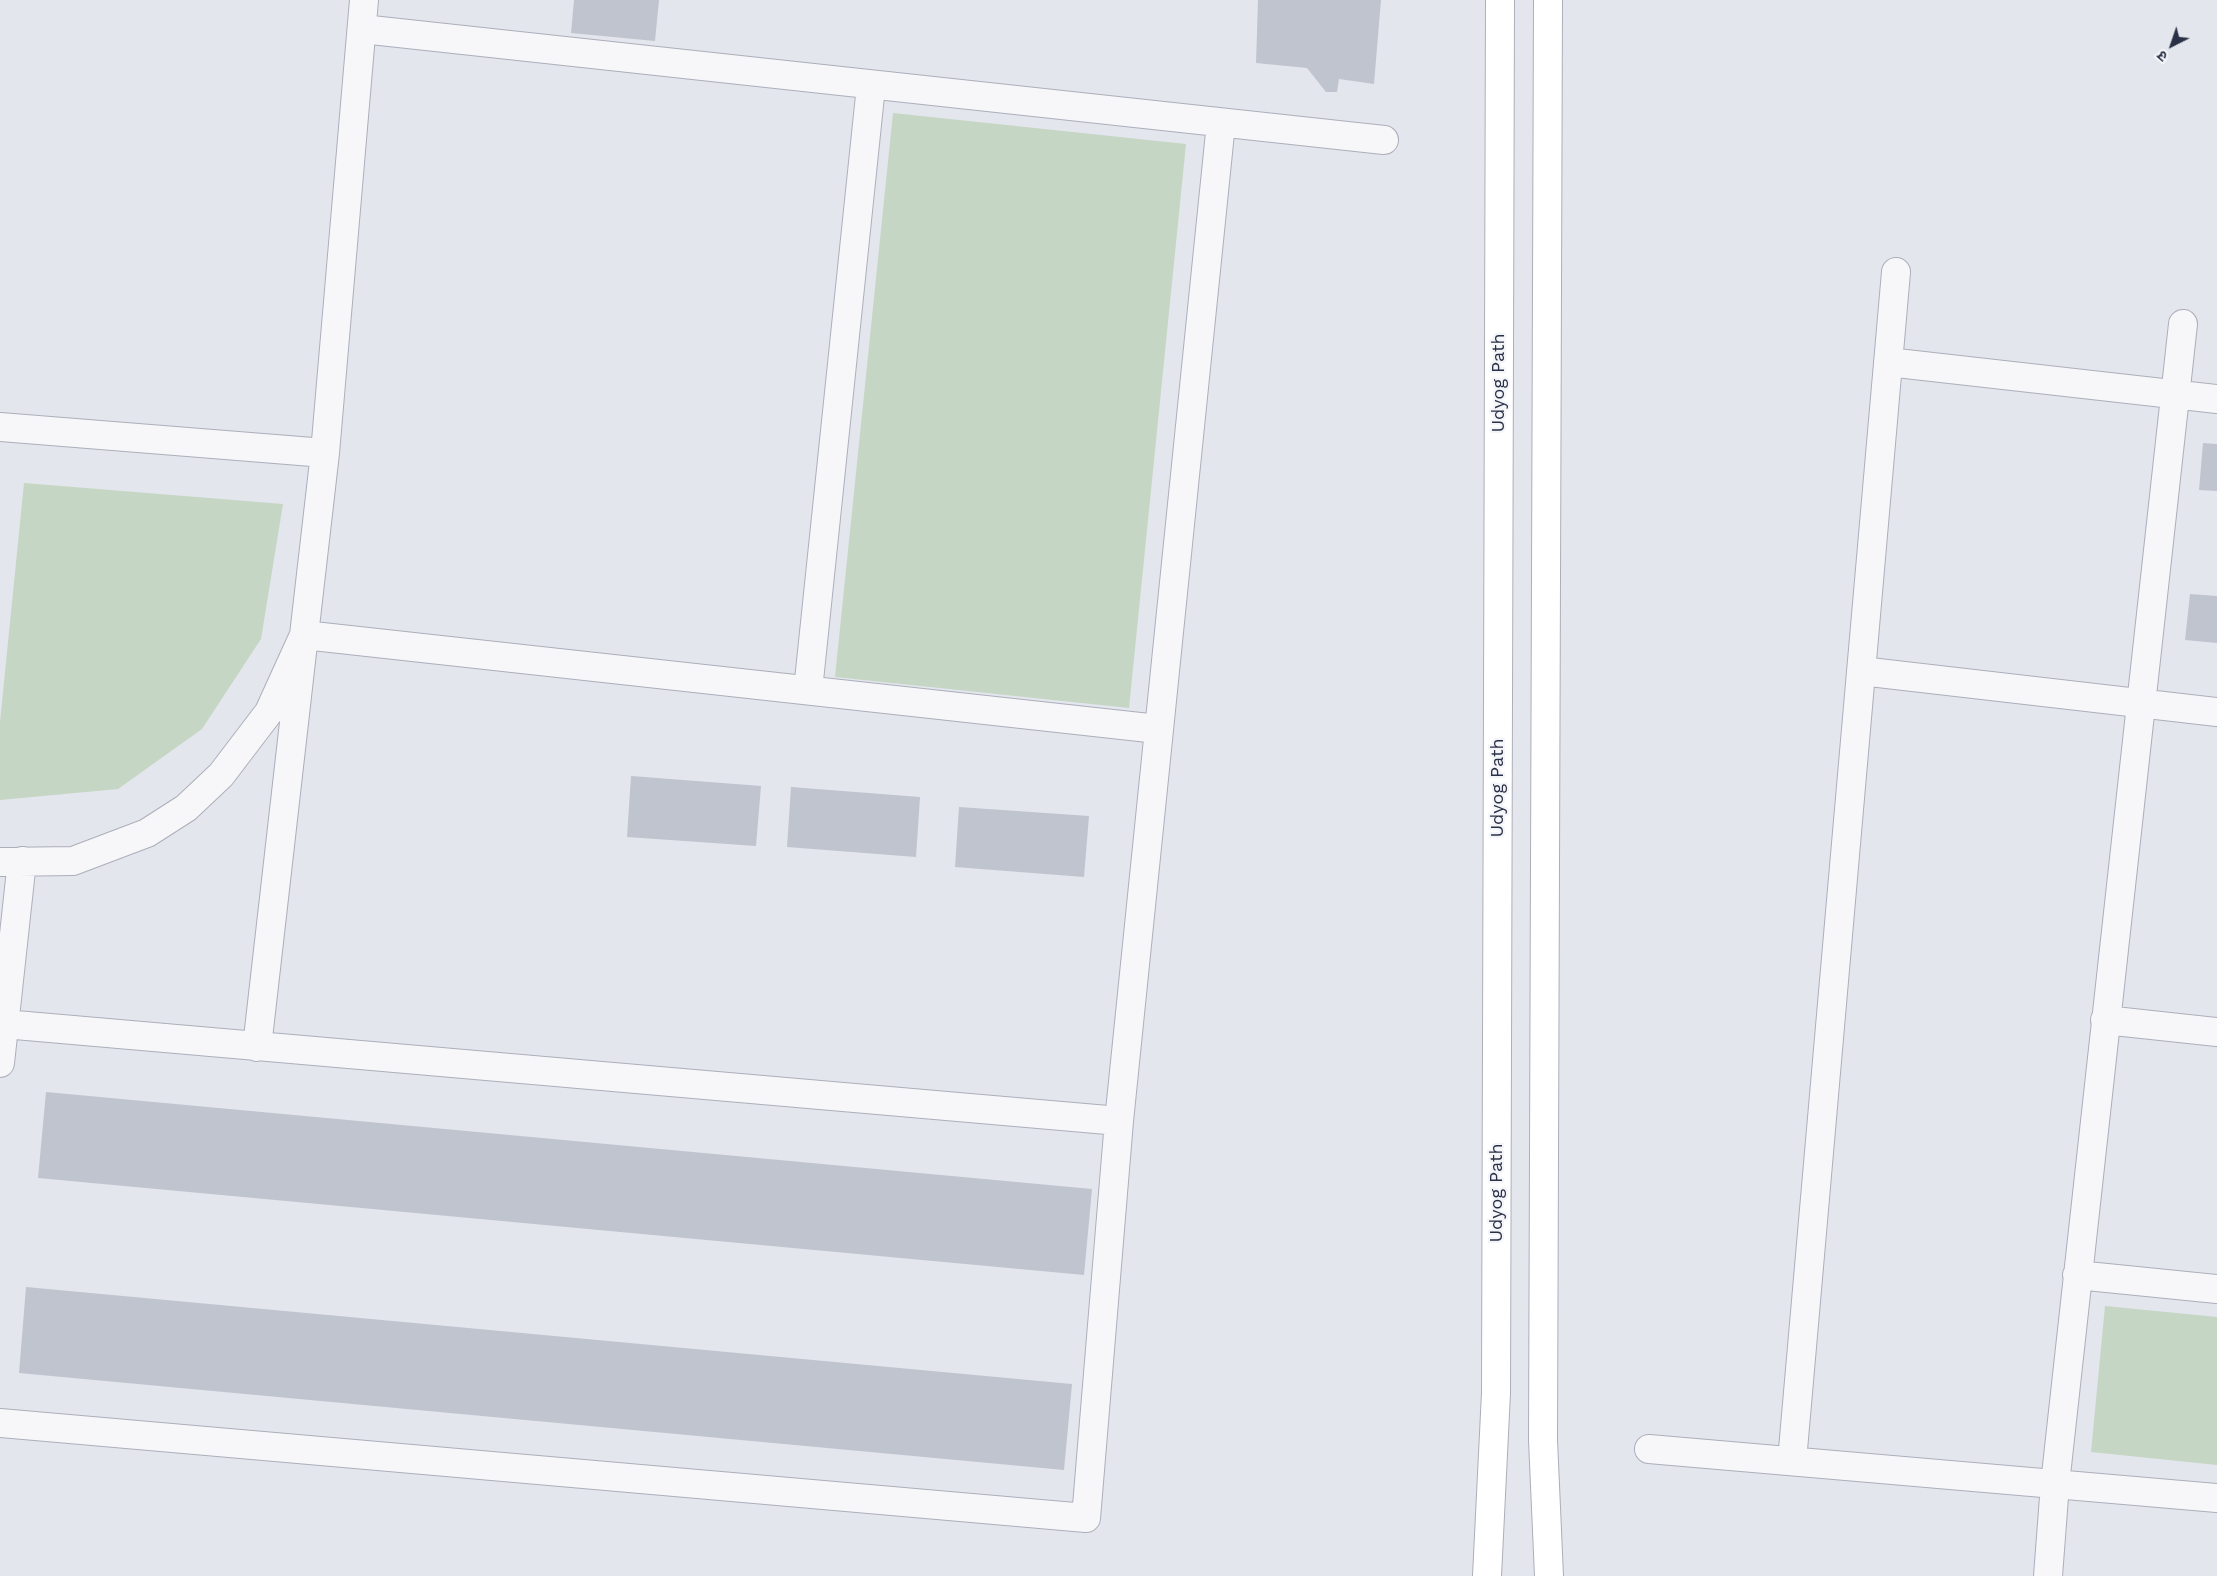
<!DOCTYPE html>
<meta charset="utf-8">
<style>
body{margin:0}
#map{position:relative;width:2217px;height:1576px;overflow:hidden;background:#e3e6ec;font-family:"Work Sans","Noto Sans Devanagari",sans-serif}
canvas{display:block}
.north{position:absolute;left:2147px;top:20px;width:50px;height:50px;-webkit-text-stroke:4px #f4f5f9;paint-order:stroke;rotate:221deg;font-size:14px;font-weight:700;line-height:20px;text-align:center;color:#2a3046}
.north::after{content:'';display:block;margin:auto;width:18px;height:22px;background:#2a3046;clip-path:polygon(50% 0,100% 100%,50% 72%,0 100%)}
</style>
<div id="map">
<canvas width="2217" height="1576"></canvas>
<div class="north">उ</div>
</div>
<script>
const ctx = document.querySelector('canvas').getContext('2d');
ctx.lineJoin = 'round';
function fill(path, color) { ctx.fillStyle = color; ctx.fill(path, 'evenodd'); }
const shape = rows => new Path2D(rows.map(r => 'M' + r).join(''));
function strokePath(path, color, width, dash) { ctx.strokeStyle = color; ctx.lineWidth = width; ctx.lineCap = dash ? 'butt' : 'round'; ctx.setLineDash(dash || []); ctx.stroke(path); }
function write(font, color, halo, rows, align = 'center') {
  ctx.font = font + ' "Work Sans",sans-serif'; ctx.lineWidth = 4.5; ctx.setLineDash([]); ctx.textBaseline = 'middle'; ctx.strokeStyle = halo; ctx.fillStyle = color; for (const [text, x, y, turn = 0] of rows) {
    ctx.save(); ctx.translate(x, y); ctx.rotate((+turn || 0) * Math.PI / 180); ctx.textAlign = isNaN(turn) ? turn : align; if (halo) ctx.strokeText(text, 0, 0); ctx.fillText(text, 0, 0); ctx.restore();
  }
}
const green = shape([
 [893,113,1186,144,1129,708,835,677],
 [24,483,283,504,261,639,202,729,118,789,0,800,0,722],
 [2105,1306,2217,1317,2217,1465,2091,1452]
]);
const building = shape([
 [574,0,659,0,655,41,571,33],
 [1258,0,1381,0,1374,84,1339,79,1337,92,1326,92,1307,68,1256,63],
 [2203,443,2217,444,2217,491,2199,490],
 [2190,594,2217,596,2217,643,2185,640],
 [631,776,761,786,756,846,627,837],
 [791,787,920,797,916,857,787,847],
 [959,807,1089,816,1084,877,955,867],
 [46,1092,1092,1189,1084,1275,38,1178],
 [26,1287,1072,1384,1064,1470,19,1373]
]);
const minor = shape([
 [362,29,1384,140],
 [1888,362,2217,399],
 [0,427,325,453],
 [1861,671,2217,712],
 [808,690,871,86],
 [0,862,73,861,147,833,186,808,221,775,269,712,304,635,325,453,364,0],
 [2105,1020,2217,1032],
 [4,1024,1119,1121],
 [257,1047,304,635,1158,729],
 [0,1063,22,861],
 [2077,1275,2217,1289],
 [0,1423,1086,1518,1119,1121,1221,123],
 [1649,1449,2217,1498],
 [1792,1461,1896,272],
 [2048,1576,2055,1484,2183,324]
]);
const secondary = shape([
 [1548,0,1543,1440,1549,1576],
 [1487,1576,1496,1393,1500,0]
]);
const streetNames = [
 ["Udyog Path",1499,383,-90],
 ["Udyog Path",1498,788,-90],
 ["Udyog Path",1497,1193,-90]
];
fill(green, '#c6d6c4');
fill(building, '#c0c4cf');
strokePath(minor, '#acafba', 30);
strokePath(secondary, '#acafba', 30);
strokePath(minor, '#f7f7fa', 28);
strokePath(secondary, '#fff', 28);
write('18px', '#2a3046', '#f4f5f9', streetNames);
</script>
